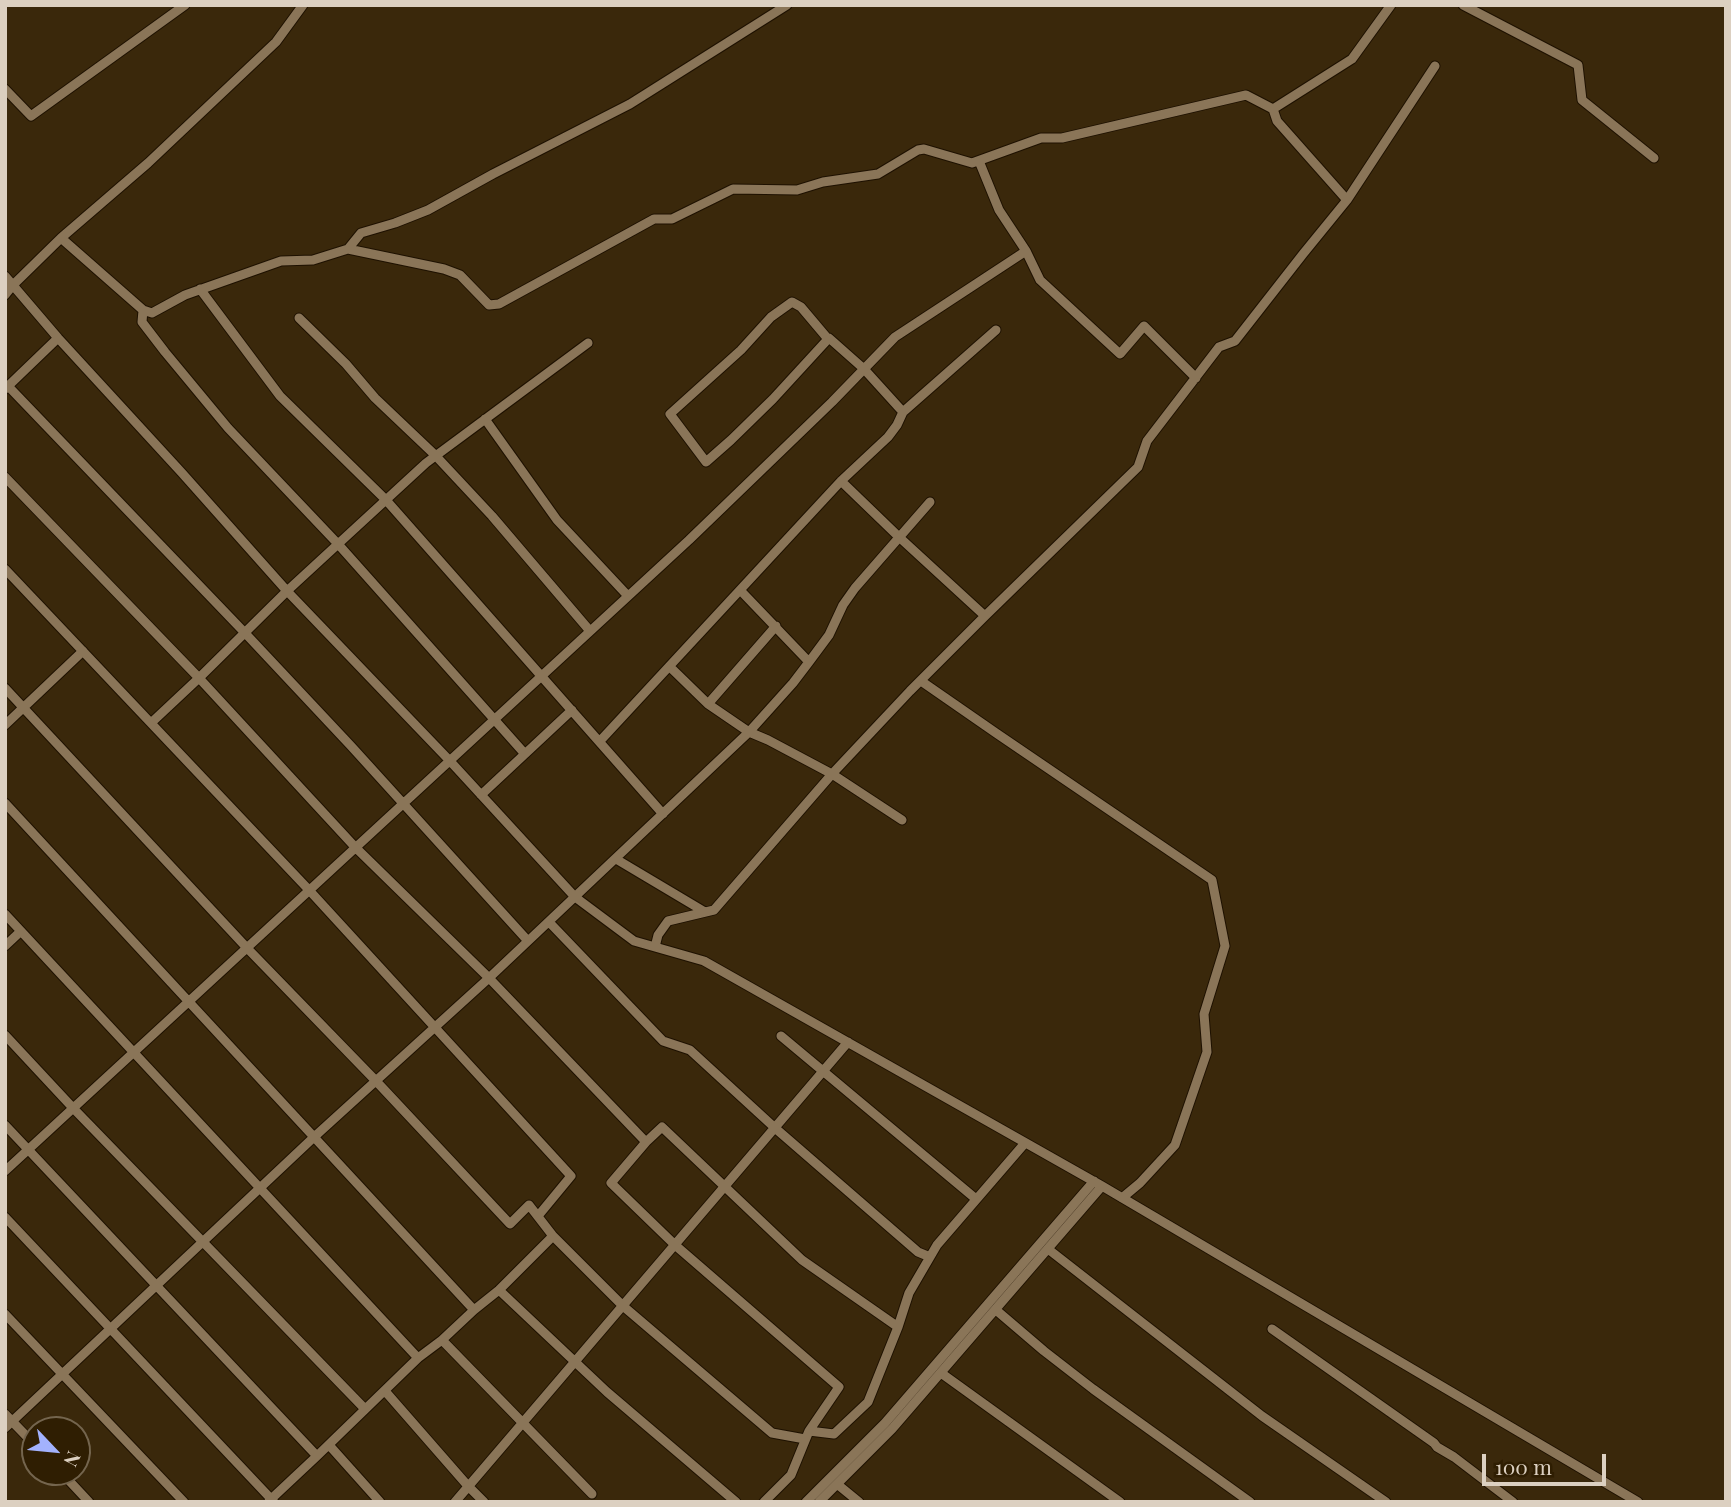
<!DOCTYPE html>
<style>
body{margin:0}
#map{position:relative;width:1731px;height:1507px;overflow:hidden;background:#3a280b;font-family:"Playfair Display",serif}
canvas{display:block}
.frame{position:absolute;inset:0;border:7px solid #dcd0c1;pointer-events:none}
.north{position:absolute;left:21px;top:1416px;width:70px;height:70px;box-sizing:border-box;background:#2f1e02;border:2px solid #74654e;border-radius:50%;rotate:116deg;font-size:19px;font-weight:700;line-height:28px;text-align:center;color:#dcd0c1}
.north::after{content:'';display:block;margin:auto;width:24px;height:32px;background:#a3b2fd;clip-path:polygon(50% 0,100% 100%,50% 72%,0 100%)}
.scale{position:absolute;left:1482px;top:1454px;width:124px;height:32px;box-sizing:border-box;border:4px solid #dcd0c1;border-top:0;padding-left:9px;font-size:21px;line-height:24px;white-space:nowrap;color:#dcd0c1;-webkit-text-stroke:5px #2f1e02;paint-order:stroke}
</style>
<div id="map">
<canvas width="1731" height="1507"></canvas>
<div class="frame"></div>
<div class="north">N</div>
<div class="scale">100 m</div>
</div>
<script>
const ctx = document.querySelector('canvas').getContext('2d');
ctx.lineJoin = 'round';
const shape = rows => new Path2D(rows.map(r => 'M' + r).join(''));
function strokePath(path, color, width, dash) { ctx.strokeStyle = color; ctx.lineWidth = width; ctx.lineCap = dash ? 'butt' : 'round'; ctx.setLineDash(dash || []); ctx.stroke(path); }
const minor = shape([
 [1463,5,1578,65,1582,100,1654,158],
 [5,89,31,116,185,5],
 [1273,109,1277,121,1347,200],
 [979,161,999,210,1026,251,1040,280,1120,354,1144,326,1196,378],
 [61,238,143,310,152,313,185,295,281,261,313,260,348,249,444,269,460,275,489,305,499,304,654,219,672,219,733,189,797,190,823,182,878,174,918,150,924,149,972,163,1041,138,1062,138,1246,95,1273,109,1352,59,1391,5],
 [348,249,361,233,395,223,428,210,493,174,630,104,787,5],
 [5,276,58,338,182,473,287,591,450,761,575,897,634,941,704,961,1102,1186,1638,1502],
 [200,289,280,396,386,500,663,814],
 [5,295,13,285,61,238,148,163,276,42,303,5],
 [143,310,142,322,165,352,228,428,338,544,525,754],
 [299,318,346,364,375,398,435,455,492,516,590,631],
 [828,339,801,307,792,302,771,317,741,350,670,414,706,462,731,440,773,399,829,338,864,369,903,412],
 [8,386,245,633,351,746,528,941],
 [5,389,58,338],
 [485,419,557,520,628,596],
 [5,477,199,678,355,847,489,978,646,1142,662,1127,802,1260,898,1327],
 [841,481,899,537,985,616],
 [5,569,309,890,571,1176,538,1216],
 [740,590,809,662],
 [670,667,708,704,749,732,768,740,832,774,902,820],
 [921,681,996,733,1212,880,1225,946,1204,1014,1207,1052,1175,1145,1140,1183,1122,1198],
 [5,688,247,948,376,1081,510,1224,529,1205,553,1236,623,1306,772,1433,805,1439],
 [708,704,776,626],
 [151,723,199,678,287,591,426,463,588,343],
 [5,725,83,651],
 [600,741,841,481,888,437,897,425,903,412,996,330],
 [481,795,572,710],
 [5,803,474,1310],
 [616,859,705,912],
 [5,914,418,1358],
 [549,922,663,1041,690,1050,775,1128,918,1252,930,1257],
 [5,946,21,931],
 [655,947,658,935,668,921,714,910,832,774,910,691,985,616,1138,467,1147,441,1219,347,1235,341,1303,254,1347,200,1435,66],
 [5,1035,73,1108,365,1409],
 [781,1036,976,1199],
 [5,1125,317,1456],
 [646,1142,611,1183,675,1245,839,1387,809,1431],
 [5,1171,689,540,832,402,895,337,1026,251],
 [5,1217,274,1502],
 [1048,1249,1262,1416,1386,1502],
 [499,1290,607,1392,736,1502],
 [996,1310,1044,1351,1093,1389,1250,1502],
 [5,1314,184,1502],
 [1272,1329,1434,1443,1437,1447,1454,1457,1513,1502],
 [442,1340,592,1494],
 [941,1373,1120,1502],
 [385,1391,468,1486,484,1502],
 [5,1414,35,1445],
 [5,1428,313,1138,489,978,749,732,793,683,809,662,829,635,843,605,855,588,930,502],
 [329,1445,380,1502],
 [61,1472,89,1502],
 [837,1484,859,1502],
 [269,1501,317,1456,418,1358,442,1340,474,1310,499,1290,553,1236],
 [455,1502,848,1042],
 [764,1502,791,1475,809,1431,834,1434,868,1402,898,1327,909,1293,937,1245,1025,1143],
 [806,1502,885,1423,1094,1181],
 [819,1502,892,1429,1102,1186]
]);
strokePath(minor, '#1e1100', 11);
strokePath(minor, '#8a7558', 9);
</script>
